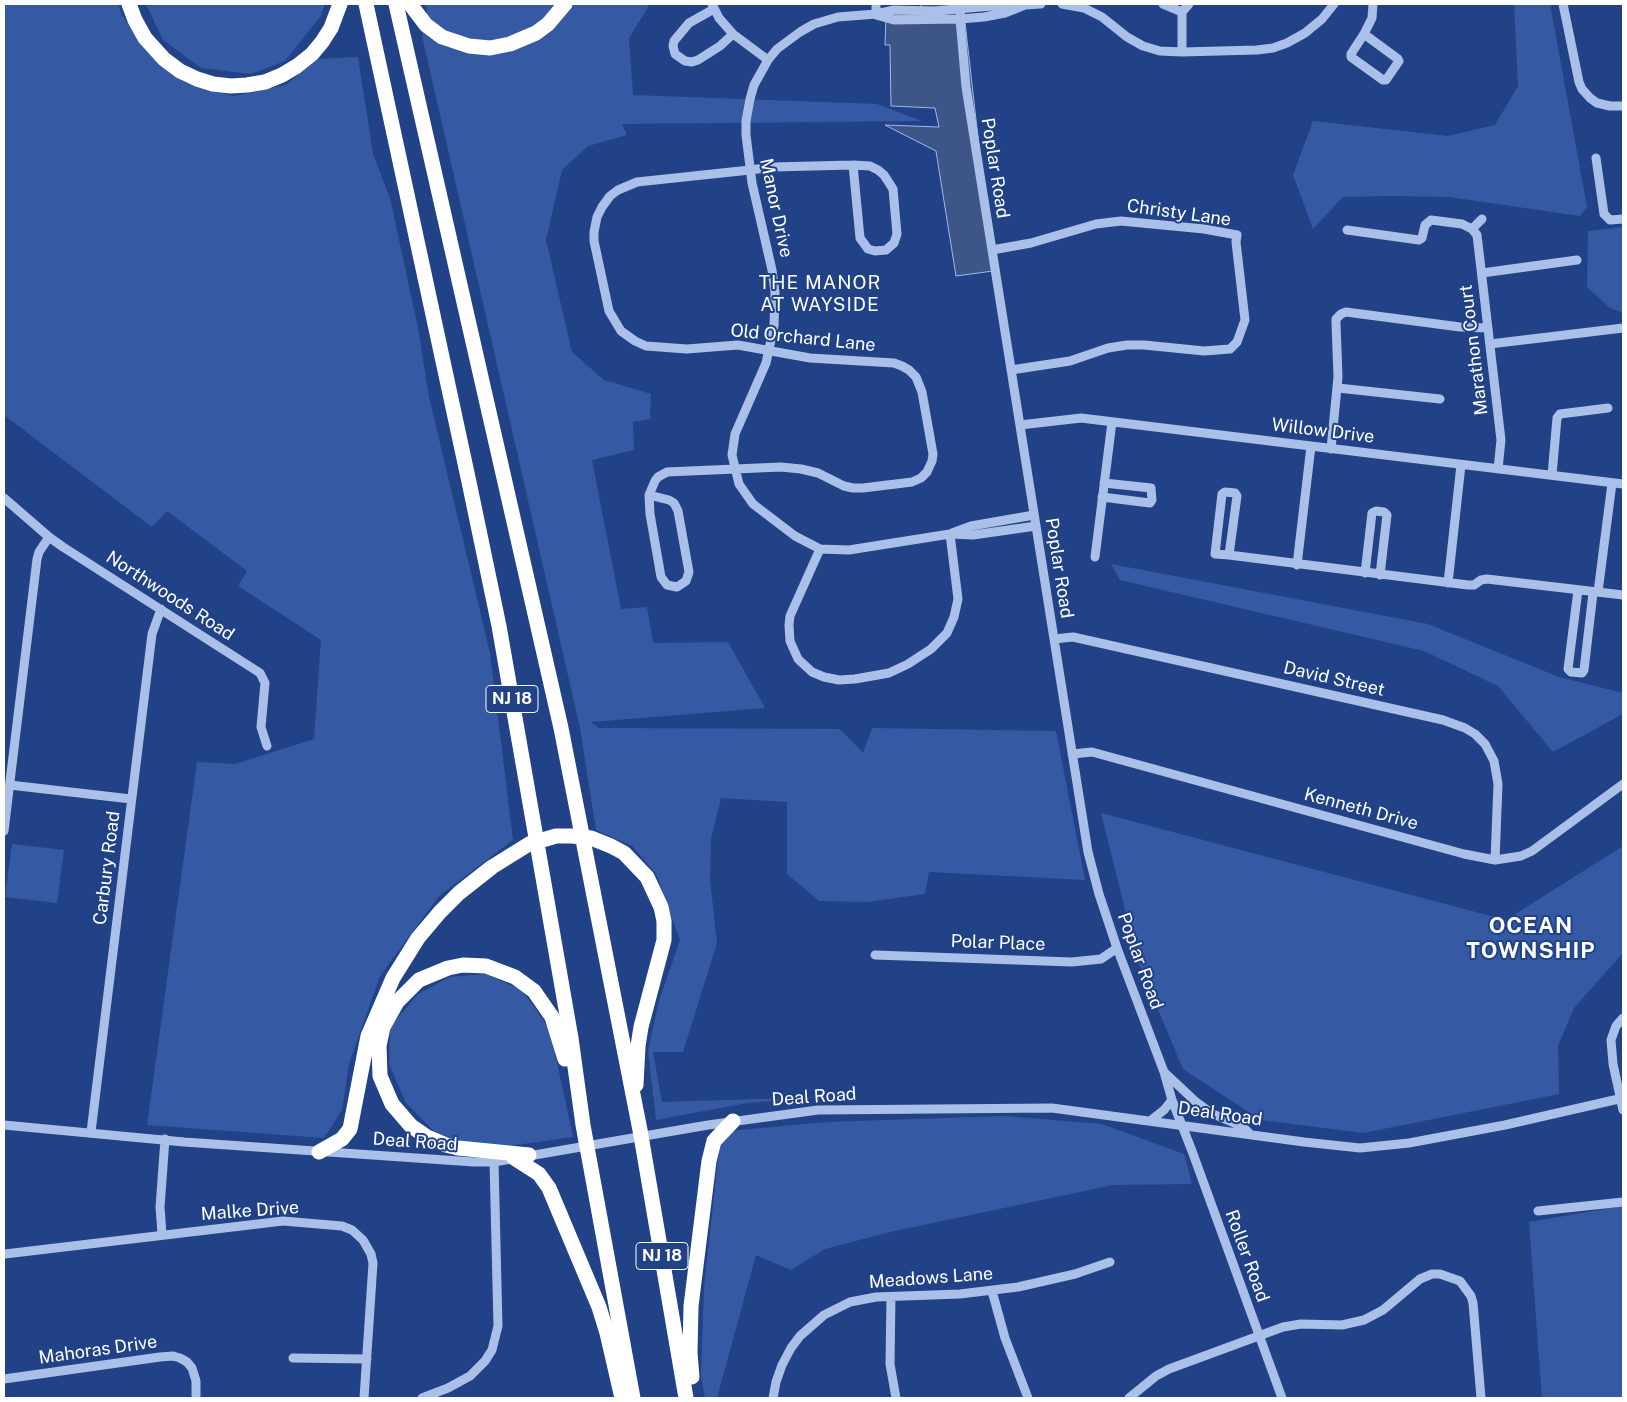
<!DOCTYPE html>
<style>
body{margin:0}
#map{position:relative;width:1627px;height:1402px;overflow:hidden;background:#214286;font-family:"Public Sans",sans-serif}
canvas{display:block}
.frame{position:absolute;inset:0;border:5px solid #fff;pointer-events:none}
</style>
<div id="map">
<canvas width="1627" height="1402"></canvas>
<div class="frame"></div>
</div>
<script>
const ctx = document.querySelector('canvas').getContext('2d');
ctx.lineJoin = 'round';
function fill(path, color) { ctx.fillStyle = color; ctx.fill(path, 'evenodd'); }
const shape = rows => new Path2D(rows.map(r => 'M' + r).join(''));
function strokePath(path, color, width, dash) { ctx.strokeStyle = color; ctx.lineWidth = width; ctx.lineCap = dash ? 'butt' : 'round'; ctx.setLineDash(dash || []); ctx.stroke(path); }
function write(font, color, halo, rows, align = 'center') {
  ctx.font = font + ' "Public Sans",sans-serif'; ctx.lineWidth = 4; ctx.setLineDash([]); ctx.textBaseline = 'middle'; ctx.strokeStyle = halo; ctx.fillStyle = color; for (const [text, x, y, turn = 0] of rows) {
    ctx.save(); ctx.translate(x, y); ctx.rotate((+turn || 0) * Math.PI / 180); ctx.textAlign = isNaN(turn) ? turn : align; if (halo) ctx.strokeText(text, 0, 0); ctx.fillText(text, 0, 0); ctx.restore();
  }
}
const green = shape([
 [4,4,118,4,122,15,149,52,182,81,233,96,286,85,317,59,358,57,373,154,390,198,418,328,429,397,490,653,513,840,439,896,380,976,349,1064,342,1110,324,1138,147,1125,197,762,235,764,314,739,321,640,238,586,247,571,167,511,152,527,4,415],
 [146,4,325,4,321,16,285,61,251,74,201,68,163,40],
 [425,4,650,4,629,38,633,95,877,104,922,121,622,124,627,135,588,146,562,170,546,240,572,352,604,380,651,394,650,419,633,422,634,450,592,460,621,609,647,607,653,643,728,642,765,708,591,722,599,728,840,729,863,753,872,728,1056,731,1085,880,929,872,925,894,867,902,819,901,787,874,787,802,721,798,711,839,710,879,717,943,683,1052,653,1052,662,1102,824,1097,747,1103,656,1120,648,1051,659,1001,680,940,656,874,632,846,596,830,580,728,422,36,427,11],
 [1514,4,1550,4,1587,207,1580,216,1449,197,1391,196,1343,197,1313,229,1293,175,1313,121,1448,136,1495,125,1518,86],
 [1623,227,1623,313,1610,308,1587,287,1588,231],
 [1111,564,1428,624,1559,677,1623,693,1623,714,1553,752,1498,686,1424,651,1120,580],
 [1101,813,1506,920,1623,846,1623,953,1574,1008,1558,1046,1559,1094,1363,1133,1261,1120,1183,1069,1138,962],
 [12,844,64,850,57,903,5,897],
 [486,974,522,990,550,1030,573,1137,509,1146,466,1143,435,1132,406,1103,389,1064,390,1027,418,994,450,977],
 [1005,1116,1102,1124,1184,1154,1192,1184,1113,1185,890,1232,825,1249,791,1270,756,1255,717,1398,705,1398,701,1376,704,1288,720,1141,729,1131,826,1122],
 [1623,1206,1623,1398,1542,1398,1529,1222]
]);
const water = shape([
 [921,4,963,4,993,271,956,276,936,151,885,125,939,127,935,108,891,106,890,45,885,45,886,16,920,15,921,4]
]);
const minor = shape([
 [712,4,719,18,733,34,768,60],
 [960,4,960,19,966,87,1088,852,1099,894,1117,948,1164,1072,1172,1100,1192,1151,1282,1398],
 [1062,4,1084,8,1102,17,1127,37,1143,46,1160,51,1182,52,1257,50,1273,48,1287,43,1305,33,1322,19,1334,4],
 [1163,4,1182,12,1189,4],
 [1563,4,1579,82,1582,89,1590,98,1597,103,1610,106,1623,106],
 [1017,7,1004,5,934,11,894,10,876,14,838,17,814,24,800,32,777,49,768,60,754,85,750,99,746,121,746,135,752,183,772,270,775,292,774,326,766,363,735,434,732,455,739,484,753,504,795,536,820,549,849,550,950,534,973,535,1036,526],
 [714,9,689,23,674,41,673,46,675,54,685,61,692,62,698,60,720,46,733,34],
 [876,14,876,4],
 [876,15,894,20,960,19,984,17,1005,13,1025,5,1041,4],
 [1364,34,1398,59,1399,61,1386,80,1383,80,1351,57,1351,54,1364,34],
 [1364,34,1372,18,1373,4],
 [1182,52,1182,12],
 [1596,158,1604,214,1610,220,1623,219],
 [853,165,870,166,878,170,884,175,893,189,897,234,894,243,886,250,875,251,868,249,860,238,853,165],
 [1472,229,1482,219],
 [1347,230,1419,240,1422,238,1425,225,1431,220,1462,224,1472,229,1477,235,1501,440,1498,469],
 [992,250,1031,243,1096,224,1121,221,1204,229,1237,235,1236,242,1245,320,1237,342,1230,349,1204,351,1144,345,1127,345,1108,348,1070,361,1011,370],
 [1482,273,1577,260],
 [1490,344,1623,328],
 [1338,388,1440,399],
 [1020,425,1081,418,1623,484],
 [1331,449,1338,377,1336,323,1336,319,1341,314,1346,312,1460,327,1488,328],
 [1552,475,1557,418,1560,414,1608,408],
 [1225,492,1235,493,1237,496,1229,555,1215,554,1222,494,1225,492],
 [649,495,655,481,658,477,667,472,781,467,801,469,818,473,844,486,853,488,863,488,912,482,921,478,927,472,932,461,933,454,922,392,916,377,909,370,902,366,894,363,810,358,738,345,687,349,646,346,635,341,621,331,609,311,594,241,594,232,597,217,602,207,610,196,618,190,637,182,750,170,773,167,853,165],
 [649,495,669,500,674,503,678,511,689,572,686,581,677,587,667,585,661,577,650,514,649,495],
 [1102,497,1150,503,1152,500,1151,488,1104,483],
 [4,498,49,537,63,547,260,673,265,683,261,727,267,746],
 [952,533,971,526,1034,515],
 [820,549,790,616,789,625,790,641,798,659,812,672,824,677,839,680,855,679,889,673,908,664,931,649,947,633,954,617,958,599,950,534],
 [1229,555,1468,585,1474,585,1481,580,1487,579,1623,595],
 [1095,557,1112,422],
 [1297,565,1311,446],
 [1365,573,1372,513,1376,511,1384,512,1387,515,1380,575],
 [1448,583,1461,465],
 [1578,590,1568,669,1571,672,1582,673,1584,670,1593,593],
 [1598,592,1612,483],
 [1054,639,1073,637,1443,720,1465,728,1475,734,1485,744,1494,761,1498,784,1495,860],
 [1072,754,1092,752,1464,854,1495,860,1521,856,1532,851,1623,784],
 [10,785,131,799],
 [4,831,37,559,39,552,49,537],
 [875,955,1072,962,1101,959,1117,948],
 [1623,1018,1616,1026,1611,1040,1613,1064,1623,1110],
 [1164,1072,1196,1102,1211,1113,1243,1127,1251,1135],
 [1150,1121,1164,1110,1172,1100],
 [4,1125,184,1142,474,1162,494,1162,708,1125,818,1110,1052,1108,1304,1142,1360,1148,1409,1143,1505,1125,1623,1098],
 [91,1132,152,634,161,609],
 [1538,1211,1623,1202],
 [162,1234,160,1207,165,1139],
 [5,1254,283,1221,342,1226,352,1230,363,1240,371,1254,373,1263,364,1398],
 [992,1291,1005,1338,1028,1398],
 [891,1297,890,1364,896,1398],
 [293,1358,367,1359],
 [4,1379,160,1357,173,1356,180,1358,187,1362,192,1368,196,1381,196,1398],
 [422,1398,448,1388,470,1376,485,1361,492,1350,498,1326,494,1162],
 [773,1398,776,1382,782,1365,791,1348,800,1336,824,1315,850,1302,876,1297,960,1294,1018,1287,1075,1274,1110,1262],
 [1129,1398,1156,1376,1169,1369,1283,1327,1301,1324,1342,1325,1364,1320,1383,1310,1420,1279,1432,1274,1440,1274,1460,1281,1471,1296,1473,1303,1481,1398]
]);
const highway = shape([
 [129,4,135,20,145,38,164,59,180,71,197,79,213,84,231,86,247,85,265,82,282,75,297,66,312,54,322,42,331,28,340,4],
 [366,4,469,482,499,626,571,1038,583,1125,633,1398],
 [396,4,561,728,640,1130,686,1398],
 [410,4,426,25,442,37,469,46,490,48,510,44,536,33,548,24,565,4],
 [319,1152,342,1139,350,1129,368,1036,393,978,418,938,440,912,459,893,492,867,529,844,556,836,572,836,591,838,611,846,624,853,647,877,661,907,664,921,664,940,641,1027,638,1046,636,1085],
 [529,1155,458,1148,446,1145,427,1137,411,1126,392,1104,380,1076,379,1046,383,1027,397,1002,419,980,448,968,463,965,486,966,515,977,534,991,552,1017,565,1059],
 [514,1158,539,1174,549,1188,599,1307,607,1333,622,1398],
 [692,1377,690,1353,691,1306,709,1161,714,1141,733,1121]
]);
const shields = [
 [512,699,52],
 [662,1256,52]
];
const shieldNames = [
 ["NJ 18",512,699],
 ["NJ 18",662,1256]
];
const streetNames = [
 ["Poplar Road",995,168,81],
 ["Manor Drive",776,208,78],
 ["Christy Lane",1179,213,8],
 ["Old Orchard Lane",803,338,6],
 ["Marathon Court",1474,350,-97],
 ["Willow Drive",1323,431,7],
 ["Poplar Road",1059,568,81],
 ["Northwoods Road",170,596,33],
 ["David Street",1334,679,13],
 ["Kenneth Drive",1361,809,15],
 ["Carbury Road",107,868,-83],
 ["Polar Place",998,943,2],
 ["Poplar Road",1140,961,70],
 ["Deal Road",814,1097,-4],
 ["Deal Road",1220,1114,8],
 ["Deal Road",415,1142,4],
 ["Malke Drive",250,1211,-4],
 ["Roller Road",1247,1256,70],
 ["Meadows Lane",931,1278,-4],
 ["Mahoras Drive",98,1350,-8]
];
const neighbourhoodNames = [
 ["THE MANOR",820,283],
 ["AT WAYSIDE",820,305]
];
const districtNames = [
 ["OCEAN",1531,926],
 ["TOWNSHIP",1531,951]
];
fill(green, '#355aa3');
fill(water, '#3d5587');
strokePath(water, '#9fbaeb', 1);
strokePath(minor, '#abc0e9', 9);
strokePath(highway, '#fff', 15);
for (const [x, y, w] of shields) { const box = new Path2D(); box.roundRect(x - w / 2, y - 13.5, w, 27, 4); ctx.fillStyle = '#214286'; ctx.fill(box); strokePath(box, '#fff', 1); }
write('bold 16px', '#fff', null, shieldNames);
write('18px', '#fff', '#214286', streetNames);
ctx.letterSpacing = '1px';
write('19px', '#fff', '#214286', neighbourhoodNames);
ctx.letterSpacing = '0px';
ctx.letterSpacing = '1px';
write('bold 22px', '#fff', '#214286', districtNames);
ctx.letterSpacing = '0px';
</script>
